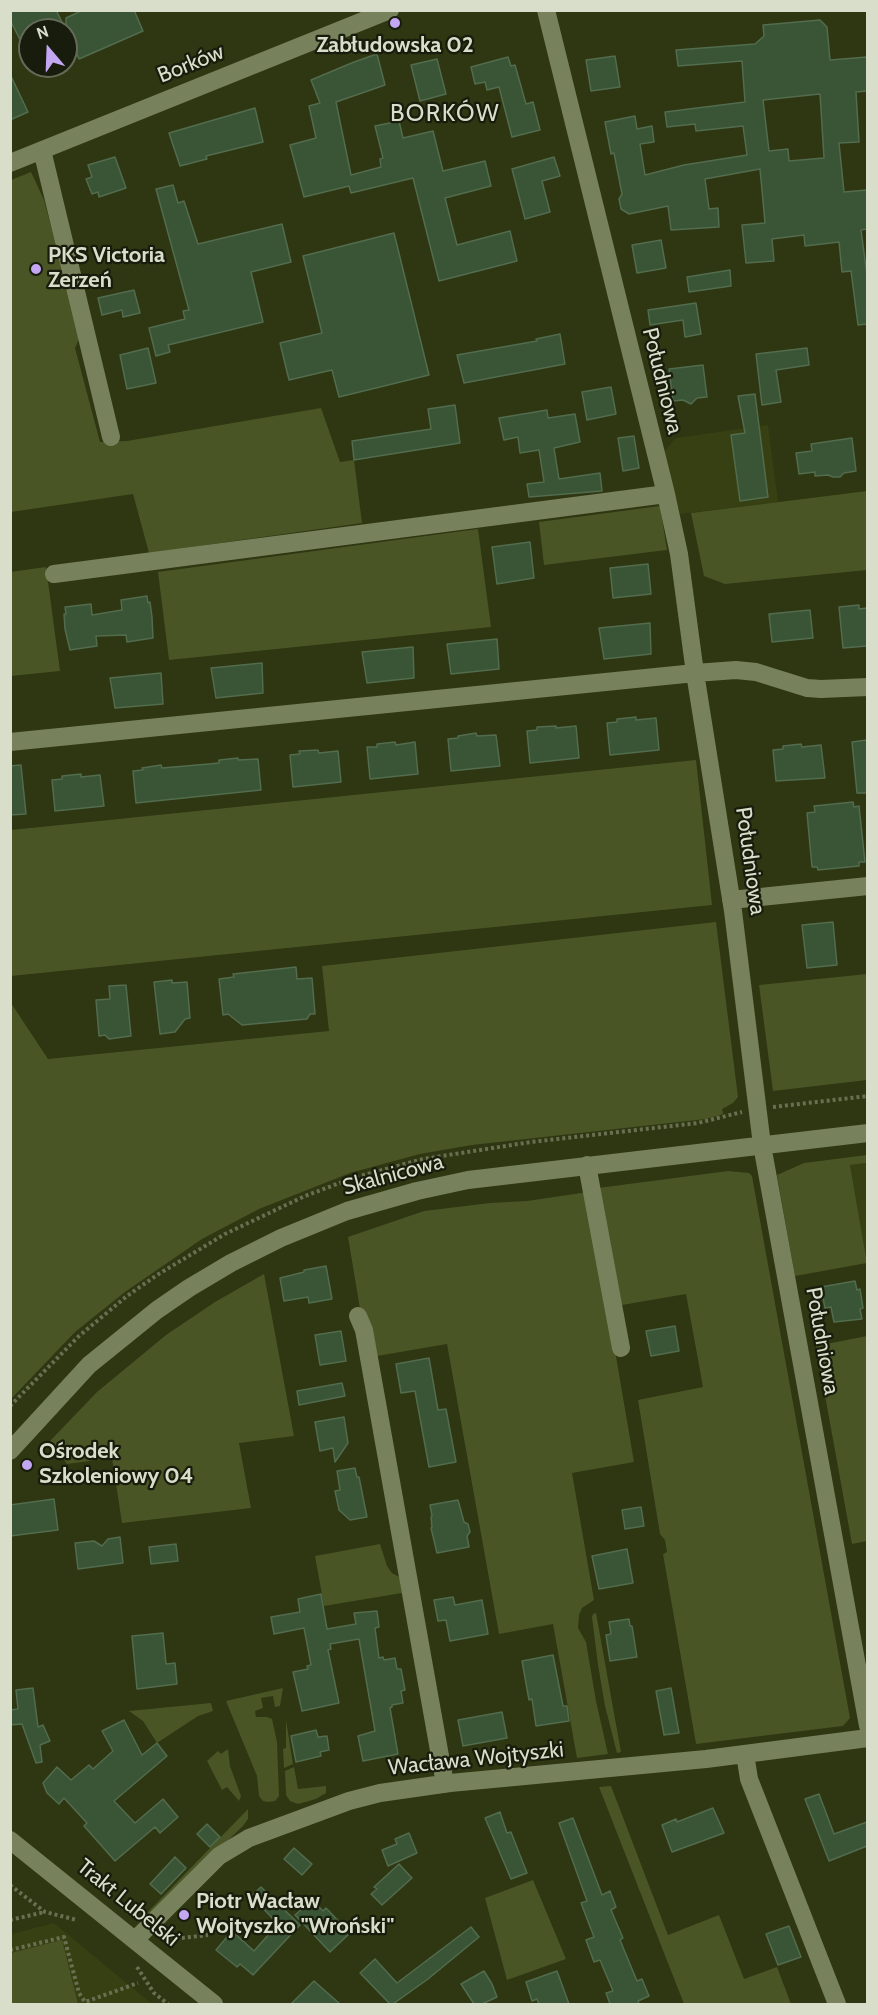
<!DOCTYPE html>
<meta charset="utf-8">
<style>
body{margin:0}
#map{position:relative;width:878px;height:2015px;overflow:hidden;background:#2e3612;font-family:Cabin,sans-serif}
canvas{display:block}
.frame{position:absolute;inset:0;border:12px solid #d8deca;pointer-events:none}
.north{position:absolute;left:18px;top:18px;width:60px;height:60px;box-sizing:border-box;background:#181c0c;border:2px solid #656a58;border-radius:50%;rotate:341deg;font-size:16px;font-weight:700;line-height:24px;text-align:center;color:#d8deca}
.north::after{content:'';display:block;margin:auto;width:21px;height:27px;background:#c3a7f2;clip-path:polygon(50% 0,100% 100%,50% 72%,0 100%)}
</style>
<div id="map">
<canvas width="878" height="2015"></canvas>
<div class="frame"></div>
<div class="north">N</div>
</div>
<script>
const ctx = document.querySelector('canvas').getContext('2d');
ctx.lineJoin = 'round';
function fill(path, color) { ctx.fillStyle = color; ctx.fill(path, 'evenodd'); }
const shape = rows => new Path2D(rows.map(r => 'M' + r).join(''));
function strokePath(path, color, width, dash) { ctx.strokeStyle = color; ctx.lineWidth = width; ctx.lineCap = dash ? 'butt' : 'round'; ctx.setLineDash(dash || []); ctx.stroke(path); }
function write(font, color, halo, rows, align = 'center') {
  ctx.font = font + ' Cabin,sans-serif'; ctx.lineWidth = 4.5; ctx.setLineDash([]); ctx.textBaseline = 'middle'; ctx.strokeStyle = halo; ctx.fillStyle = color; for (const [text, x, y, turn = 0] of rows) {
    ctx.save(); ctx.translate(x, y); ctx.rotate((+turn || 0) * Math.PI / 180); ctx.textAlign = isNaN(turn) ? turn : align; if (halo) ctx.strokeText(text, 0, 0); ctx.fillText(text, 0, 0); ctx.restore();
  }
}
const built = shape([
 [768,425,778,502,680,514,664,451,676,438],
 [867,1163,867,1263,850,1165],
 [54,1923,152,2004,11,2004,11,1934]
]);
const green = shape([
 [31,172,44,200,80,337,75,348,100,442,127,441,321,408,340,462,354,460,362,523,149,553,133,494,11,512,11,180],
 [867,491,867,570,725,584,704,576,691,513],
 [660,506,667,550,544,565,539,522],
 [478,529,491,627,169,660,158,572],
 [46,567,60,671,11,676,10,572],
 [696,760,712,905,11,976,11,830],
 [716,922,738,1097,733,1103,722,1109,723,1114,706,1119,472,1145,420,1154,350,1173,259,1209,202,1239,125,1292,75,1332,11,1399,11,1003,48,1059,329,1031,322,966],
 [867,974,867,1080,773,1091,759,985],
 [867,1155,867,1163,850,1165,867,1263,795,1276,777,1175,804,1163],
 [728,1171,749,1173,752,1176,850,1718,843,1726,696,1744,663,1554,667,1552,665,1540,660,1534,638,1400,703,1387,686,1294,622,1305,598,1188],
 [588,1192,634,1462,572,1473,594,1600,582,1608,579,1615,578,1628,586,1642,596,1701,608,1754,577,1758,553,1624,499,1634,447,1344,377,1356,361,1315,348,1237,424,1211,490,1203,527,1201],
 [264,1274,294,1436,239,1443,251,1508,122,1523,112,1458,67,1464,50,1441,97,1392,166,1335,215,1302],
 [867,1336,867,1541,852,1544,816,1346],
 [380,1544,387,1566,392,1573,399,1577,402,1593,324,1606,315,1556],
 [596,1613,621,1752,617,1753,605,1706,598,1665,592,1617,593,1614],
 [283,1688,280,1706,275,1707,273,1696,261,1698,263,1708,255,1711,256,1717,267,1717,272,1719,277,1742,279,1796,275,1801,268,1802,263,1801,259,1796,257,1776,226,1701],
 [211,1703,213,1711,198,1716,157,1743,143,1721,129,1711],
 [286,1720,293,1764,284,1768,283,1749,286,1748],
 [228,1749,230,1766,241,1796,239,1801,227,1787,222,1790,207,1761,218,1751,221,1754],
 [294,1767,298,1789,326,1786,326,1793,316,1799,298,1804,290,1801,286,1795,285,1771],
 [611,1786,668,1935,719,1915,744,1979,777,1967,791,2004,684,2004,599,1787],
 [248,1809,248,1819,243,1826,146,1919,138,1922,119,1907,121,1902,142,1918],
 [533,1880,566,1959,507,1980,485,1898],
 [62,1940,78,2004,11,2004,11,1953]
]);
const building = shape([
 [10,10,56,10,66,30,30,30,30,59,10,20,10,10],
 [83,10,134,10,143,31,79,59,77,54,66,59,66,18,83,10],
 [820,20,827,27,830,60,867,57,867,91,856,92,859,142,839,143,844,192,867,190,867,229,861,230,867,275,867,324,858,325,851,271,842,272,839,242,805,246,804,235,772,239,774,261,746,263,742,225,765,223,760,169,705,179,709,209,718,208,719,227,671,230,668,206,629,214,621,209,619,199,622,194,614,153,611,154,605,122,635,116,637,129,652,126,654,142,640,144,645,175,684,165,747,155,743,126,696,131,695,124,667,127,665,112,745,102,742,61,678,66,676,50,755,44,764,36,763,25,820,20],
 [820,94,824,158,789,161,788,149,769,151,763,100,820,94],
 [377,54,385,85,336,102,351,175,381,167,380,159,383,158,375,126,399,121,403,138,433,131,443,171,485,161,491,186,445,198,457,245,510,231,517,261,439,281,413,178,351,193,349,186,304,197,290,145,316,138,309,106,320,103,311,80,354,62,377,54],
 [615,56,620,87,591,91,586,60,615,56],
 [508,57,511,66,515,65,526,104,533,102,540,130,512,137,499,87,487,90,485,82,475,84,471,67,508,57],
 [437,59,446,94,420,101,411,65,437,59],
 [10,74,28,112,10,120,10,74],
 [255,108,263,142,206,156,207,159,180,166,169,133,255,108],
 [115,157,126,188,99,197,98,192,92,194,86,179,92,177,88,165,115,157],
 [554,157,560,176,542,181,550,212,525,219,512,169,554,157],
 [173,185,178,203,184,201,198,244,282,224,291,262,251,272,263,322,168,345,170,352,156,356,149,328,185,319,183,311,189,310,156,189,173,185],
 [394,233,429,375,339,397,332,370,289,380,280,343,322,333,303,256,394,233],
 [661,240,666,268,637,273,632,245,661,240],
 [730,270,731,286,689,292,687,277,730,270],
 [134,290,140,313,123,317,122,310,102,315,98,298,134,290],
 [696,303,701,334,685,337,683,320,650,325,648,310,696,303],
 [560,334,565,364,464,383,457,355,537,341,536,339,560,334],
 [148,348,156,383,127,389,120,355,148,348],
 [807,348,809,365,776,370,781,402,762,405,756,354,807,348],
 [703,365,707,397,697,398,691,404,683,400,673,401,669,369,703,365],
 [611,387,616,414,587,420,582,392,611,387],
 [755,394,768,497,740,501,731,435,745,433,738,396,755,394],
 [455,405,460,443,354,460,352,441,431,429,428,409,455,405],
 [547,410,548,418,575,414,580,442,554,448,559,479,600,473,602,491,529,497,527,484,544,482,539,450,520,453,518,437,504,440,499,418,547,410],
 [634,436,639,468,623,471,618,438,634,436],
 [852,438,856,471,844,473,840,477,833,477,828,475,815,476,815,472,799,474,796,453,812,451,811,444,852,438],
 [530,542,534,578,497,584,492,547,530,542],
 [648,564,651,594,613,598,610,568,648,564],
 [147,596,148,603,150,602,152,617,153,638,127,642,126,635,96,636,97,646,70,650,65,629,64,614,66,614,65,607,91,604,92,615,122,610,121,600,147,596],
 [859,605,859,609,867,608,867,646,843,648,839,607,859,605],
 [810,610,813,638,772,642,769,614,810,610],
 [650,623,651,654,604,659,599,628,650,623],
 [497,639,499,669,451,674,447,644,497,639],
 [413,647,414,678,367,683,362,652,413,647],
 [262,663,263,693,216,698,211,668,262,663],
 [161,673,163,704,115,708,110,678,161,673],
 [636,717,636,720,656,718,659,750,610,755,607,723,617,722,617,719,636,717],
 [556,726,556,728,576,726,579,758,530,763,527,731,537,730,537,727,556,726],
 [476,733,477,736,496,735,500,766,451,771,448,739,458,738,458,736,476,733],
 [867,740,867,793,857,793,852,742,867,740],
 [395,742,396,745,415,742,418,774,370,779,367,747,377,747,377,744,395,742],
 [801,744,802,747,821,745,825,778,776,781,773,750,783,749,783,746,801,744],
 [318,750,319,753,338,751,341,782,293,787,290,755,300,754,299,751,318,750],
 [238,758,238,760,258,759,261,790,136,803,133,771,143,770,142,768,161,765,162,768,209,764,219,763,219,760,238,758],
 [21,765,26,814,10,815,10,766,21,765],
 [81,774,81,777,100,775,104,806,55,811,52,780,62,779,62,776,81,774],
 [853,802,854,807,859,806,865,862,859,862,859,866,818,870,817,867,812,867,807,813,815,812,814,806,853,802],
 [833,922,837,965,807,968,802,925,833,922],
 [296,967,297,979,312,978,315,1014,310,1014,307,1019,242,1025,228,1014,223,1015,219,979,234,977,233,974,296,967],
 [172,980,172,983,187,982,190,1018,185,1019,175,1032,160,1034,154,982,172,980],
 [126,985,131,1036,109,1039,105,1035,99,1036,96,1000,110,999,109,986,126,985],
 [326,1266,332,1299,309,1303,308,1297,284,1301,280,1278,304,1272,304,1270,326,1266],
 [855,1281,857,1290,860,1289,863,1308,860,1309,862,1319,834,1322,831,1307,825,1308,821,1287,855,1281],
 [675,1326,679,1351,651,1356,646,1331,675,1326],
 [341,1331,346,1361,320,1365,315,1335,341,1331],
 [429,1358,438,1410,446,1409,456,1462,429,1467,415,1391,401,1393,396,1364,429,1358],
 [342,1383,345,1396,299,1405,297,1391,342,1383],
 [344,1417,348,1443,335,1462,333,1448,320,1451,315,1422,344,1417],
 [355,1468,357,1477,359,1477,367,1517,350,1520,339,1510,335,1491,340,1490,337,1471,355,1468],
 [54,1499,58,1530,10,1536,10,1505,54,1499],
 [458,1500,464,1522,468,1524,470,1532,467,1536,469,1547,437,1553,431,1528,432,1527,431,1517,432,1516,430,1505,458,1500],
 [641,1507,644,1526,625,1529,622,1510,641,1507],
 [120,1537,123,1563,78,1569,75,1543,94,1541,102,1546,108,1539,120,1537],
 [176,1544,178,1561,151,1564,149,1547,176,1544],
 [627,1549,633,1583,599,1589,592,1556,627,1549],
 [321,1594,327,1629,356,1624,354,1613,377,1611,379,1627,375,1628,379,1658,383,1657,384,1660,395,1658,397,1669,401,1669,405,1690,401,1691,403,1703,392,1705,392,1707,390,1708,398,1754,363,1761,358,1736,375,1731,359,1639,330,1644,331,1649,328,1650,339,1703,302,1711,293,1672,308,1669,307,1666,311,1665,304,1628,274,1634,271,1617,300,1612,298,1599,321,1594],
 [453,1597,455,1605,482,1600,488,1634,450,1641,446,1620,438,1621,434,1600,453,1597],
 [629,1619,630,1626,632,1626,637,1657,610,1661,606,1635,611,1634,609,1622,629,1619],
 [163,1633,166,1664,175,1663,177,1684,137,1689,132,1636,163,1633],
 [553,1655,563,1706,567,1706,569,1721,536,1726,532,1699,529,1700,522,1661,553,1655],
 [33,1688,38,1727,43,1725,50,1741,40,1745,42,1762,36,1763,22,1724,10,1725,10,1710,18,1709,16,1690,33,1688],
 [671,1688,679,1733,664,1735,656,1691,671,1688],
 [502,1712,507,1738,463,1746,458,1720,502,1712],
 [124,1720,142,1755,157,1743,167,1756,114,1801,135,1823,163,1799,178,1817,160,1833,155,1827,115,1861,84,1826,87,1823,64,1798,59,1804,47,1793,43,1783,57,1767,71,1780,89,1765,93,1769,113,1751,102,1731,124,1720],
 [316,1730,318,1737,327,1736,329,1750,320,1752,321,1756,296,1762,291,1736,316,1730],
 [819,1794,834,1834,867,1822,867,1846,829,1861,805,1799,819,1794],
 [713,1808,724,1833,672,1852,662,1825,676,1819,677,1822,713,1808],
 [500,1812,507,1833,511,1832,527,1873,511,1879,485,1818,500,1812],
 [573,1818,602,1895,610,1891,616,1907,611,1910,623,1938,620,1940,637,1981,642,1979,649,1996,638,2001,639,2004,610,2004,606,1993,613,1991,600,1960,594,1962,586,1940,594,1937,581,1903,587,1901,559,1823,573,1818],
 [207,1824,220,1837,210,1847,197,1834,207,1824],
 [409,1833,417,1853,388,1866,382,1850,397,1844,395,1839,409,1833],
 [294,1848,312,1864,302,1875,284,1859,294,1848],
 [175,1857,186,1868,161,1894,150,1884,175,1857],
 [399,1864,412,1878,382,1905,371,1894,377,1889,374,1887,399,1864],
 [261,1887,300,1925,253,1975,240,1964,237,1967,216,1950,232,1931,254,1951,278,1924,251,1896,261,1887],
 [312,1900,323,1911,326,1908,350,1933,330,1952,295,1915,312,1900],
 [789,1926,801,1957,778,1965,766,1934,789,1926],
 [471,1927,479,1937,428,1979,393,2004,390,2004,360,1973,375,1959,397,1983,471,1927],
 [484,1971,492,1984,497,1997,482,2004,474,2004,461,1984,484,1971],
 [557,1971,569,2004,539,2004,537,1999,532,2001,526,1982,557,1971],
 [314,1981,340,2004,291,2004,314,1981]
]);
const path = shape([
 [773,1107,868,1096],
 [10,1406,79,1336,127,1296,157,1275,225,1234,305,1196,353,1178,423,1159,531,1142,698,1123,742,1112],
 [10,1885,45,1912,77,1920],
 [10,1920,45,1912],
 [164,1940,208,1935],
 [10,1950,64,1937,79,1993,85,2002,138,1983],
 [137,1967,154,1993,168,2004]
]);
const minor = shape([
 [546,10,666,494,679,554,695,673,733,911,762,1145,868,1726],
 [42,150,111,437],
 [10,163,390,10],
 [54,574,666,494],
 [10,742,695,673,736,670,756,672,807,688,821,689,868,687],
 [731,900,868,886],
 [587,1165,621,1348],
 [358,1316,364,1330,445,1784],
 [10,1451,89,1365,157,1310,189,1288,231,1263,281,1238,347,1211,417,1191,468,1180,868,1133],
 [745,1754,749,1779,837,2004],
 [10,1840,214,2004],
 [135,1940,219,1856,249,1838,349,1801,380,1793,450,1783,706,1759,868,1738]
]);
const markers = [
 [395,23,6,"#c3a7f2"],
 [36,269,6,"#c3a7f2"],
 [27,1465,6,"#c3a7f2"],
 [184,1915,6,"#c3a7f2"]
];
const poiNames = [
 ["Zabłudowska 02",395,46,"center"],
 ["PKS Victoria",48,256],
 ["Zerzeń",48,281],
 ["Ośrodek",39,1452],
 ["Szkoleniowy 04",39,1477],
 ["Piotr Wacław",196,1902],
 ["Wojtyszko \"Wroński\"",196,1927]
];
const streetNames = [
 ["Borków",191,64,-22],
 ["Południowa",662,381,76],
 ["Południowa",750,861,82],
 ["Skalnicowa",393,1175,-15],
 ["Południowa",822,1341,80],
 ["Wacława Wojtyszki",476,1759,-6],
 ["Trakt Lubelski",128,1903,39]
];
const neighbourhoodNames = [
 ["BORKÓW",445,114]
];
fill(built, '#364013');
fill(green, '#495525');
fill(building, '#3a5436');
strokePath(building, '#526c4d', 1.5);
strokePath(path, '#697052', 4, [3, 3]);
strokePath(minor, '#77815b', 18);
for (const [x, y, r, color] of markers) { const dot = new Path2D(); dot.arc(x, y, r, 0, 2 * Math.PI); ctx.fillStyle = color; ctx.fill(dot); strokePath(dot, '#181c0c', 2); }
write('bold 22px', '#d8deca', '#181c0c', poiNames, 'left');
write('22px', '#d8deca', '#181c0c', streetNames);
ctx.letterSpacing = '1.5px';
write('24px', '#d8deca', '#181c0c', neighbourhoodNames);
ctx.letterSpacing = '0px';
</script>
